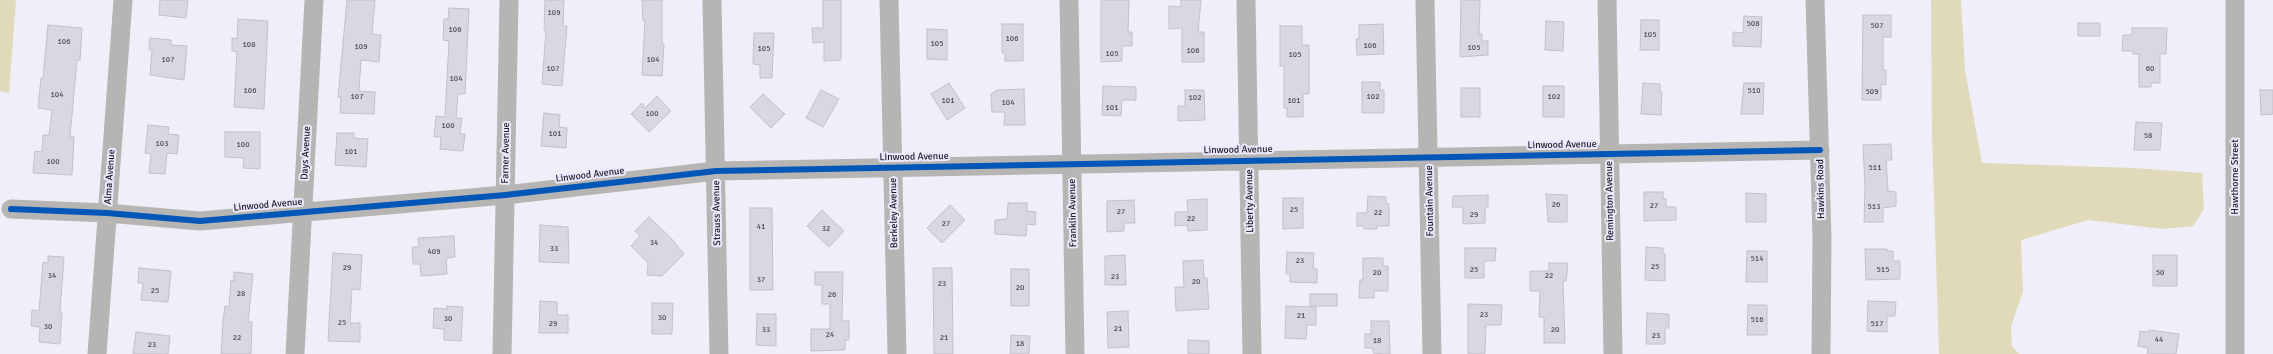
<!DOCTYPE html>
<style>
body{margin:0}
canvas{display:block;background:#f0eef8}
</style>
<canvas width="2273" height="354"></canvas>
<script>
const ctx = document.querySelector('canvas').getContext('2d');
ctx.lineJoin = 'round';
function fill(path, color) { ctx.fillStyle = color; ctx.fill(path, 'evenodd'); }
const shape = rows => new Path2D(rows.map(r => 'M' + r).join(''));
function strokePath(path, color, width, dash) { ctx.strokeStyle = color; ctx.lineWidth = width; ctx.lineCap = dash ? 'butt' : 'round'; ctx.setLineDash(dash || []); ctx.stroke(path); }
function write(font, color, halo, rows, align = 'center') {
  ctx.font = font + ' Signika,sans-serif'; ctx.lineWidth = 4; ctx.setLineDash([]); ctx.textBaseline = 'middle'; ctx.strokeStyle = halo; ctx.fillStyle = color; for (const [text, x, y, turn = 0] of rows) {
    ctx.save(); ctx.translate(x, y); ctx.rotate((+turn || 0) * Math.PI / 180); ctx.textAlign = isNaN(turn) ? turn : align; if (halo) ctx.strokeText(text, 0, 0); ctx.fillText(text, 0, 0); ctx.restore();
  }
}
const green = shape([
 [0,0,16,0,9,93,0,91],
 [1931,0,1961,0,1965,70,1982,163,2134,168,2202,173,2204,209,2193,226,2163,229,2088,220,2021,240,2023,292,2011,326,2012,346,2019,354,1939,354,1932,134]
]);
const building = shape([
 [160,0,188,0,186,18,159,15,160,0],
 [347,0,375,0,372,34,381,35,379,62,361,60,359,91,375,92,374,114,340,113,341,97,338,97,347,0],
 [545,0,564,0,563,26,567,26,562,86,542,84,546,31,544,30,545,0],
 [642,0,662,0,662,44,664,44,662,76,642,75,645,21,643,21,642,0],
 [823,0,841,0,841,60,824,61,824,42,813,43,812,28,823,28,823,0],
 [1101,0,1129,0,1128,32,1132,32,1132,46,1122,46,1122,61,1101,62,1101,0],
 [1181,0,1201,0,1198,32,1204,32,1204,62,1182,62,1182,28,1169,29,1169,6,1181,7,1181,0],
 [1461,0,1480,0,1479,34,1482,34,1482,41,1488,41,1488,55,1460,57,1461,0],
 [449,8,469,9,465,94,458,94,456,118,462,118,460,134,465,134,463,151,440,149,441,137,434,137,436,116,445,117,449,41,443,40,444,19,448,19,449,8],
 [1863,15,1891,15,1891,37,1883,37,1883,70,1886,70,1886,85,1881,84,1881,100,1862,100,1863,15],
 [1744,16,1762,17,1761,47,1733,46,1733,32,1743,33,1744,16],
 [238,19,268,21,264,109,234,107,237,52,232,51,232,38,237,39,238,19],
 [1641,20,1659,20,1659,50,1640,50,1641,20],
 [1546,21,1564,22,1563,51,1545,50,1546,21],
 [2078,23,2100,23,2100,36,2078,36,2078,23],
 [1002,24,1023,24,1023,61,1005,61,1005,53,1002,53,1002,24],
 [1383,24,1384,54,1357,55,1356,39,1359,39,1359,25,1383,24],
 [48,25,82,28,80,60,77,60,70,137,74,137,72,175,33,173,35,151,42,152,43,135,49,135,52,110,38,108,41,78,43,78,48,25],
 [1280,26,1302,26,1302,45,1309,45,1309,94,1303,94,1303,117,1287,117,1287,108,1284,108,1284,66,1280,66,1280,26],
 [2132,28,2167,28,2166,54,2160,54,2160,83,2151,83,2151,87,2139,87,2139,54,2133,54,2133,51,2122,51,2123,35,2132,35,2132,28],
 [927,29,947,30,947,60,927,59,927,29],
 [754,33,774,33,772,78,760,78,760,65,753,64,754,33],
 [150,38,171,40,171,45,187,46,184,80,150,75,152,50,149,50,150,38],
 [1362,82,1380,82,1380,90,1384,90,1384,113,1362,113,1362,82],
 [949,83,965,108,947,120,931,94,949,83],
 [1643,83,1660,84,1660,92,1662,92,1661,115,1641,114,1643,83],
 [1744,83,1764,83,1763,114,1741,114,1744,83],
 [1103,86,1136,87,1136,100,1122,100,1121,116,1102,115,1103,86],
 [1543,86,1564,86,1564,117,1543,117,1543,86],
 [1461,88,1480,88,1480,117,1461,117,1461,88],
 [1024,89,1025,125,1004,125,1005,112,992,112,991,94,997,90,1024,89],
 [821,90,839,99,823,127,806,118,821,90],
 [1185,90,1204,90,1205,120,1178,121,1178,106,1185,106,1185,90],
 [2260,90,2273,90,2273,114,2261,115,2260,90],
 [763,94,785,114,771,128,750,107,763,94],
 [657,96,671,111,649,132,631,114,642,103,645,108,657,96],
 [544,113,560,115,559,127,567,128,566,148,541,146,544,113],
 [2136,122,2162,123,2160,150,2134,150,2136,122],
 [148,125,169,127,168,134,179,135,177,154,167,153,165,174,149,173,151,154,145,153,148,125],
 [225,132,260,132,260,169,243,168,244,158,225,157,225,132],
 [337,133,354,133,354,138,368,139,366,167,335,165,337,133],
 [1891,144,1892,160,1886,160,1888,191,1896,192,1896,206,1883,208,1883,222,1864,222,1865,188,1863,145,1891,144],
 [1644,192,1663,192,1663,199,1666,199,1666,207,1676,207,1676,220,1644,221,1644,192],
 [1746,193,1766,194,1766,222,1746,222,1746,193],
 [1546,194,1567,195,1567,222,1548,222,1546,194],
 [1488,195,1488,207,1485,207,1485,223,1463,224,1463,207,1452,207,1453,196,1488,195],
 [1368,196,1386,197,1386,204,1389,204,1389,226,1377,226,1377,229,1364,229,1364,226,1357,226,1357,213,1367,213,1368,196],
 [1283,198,1303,198,1303,228,1283,229,1283,198],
 [1207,199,1207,230,1188,231,1187,225,1175,226,1175,212,1188,212,1187,200,1207,199],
 [1134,200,1135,223,1124,223,1124,231,1107,232,1107,201,1134,200],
 [1008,203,1027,203,1027,211,1036,212,1035,225,1027,224,1026,236,995,234,995,220,1007,219,1008,203],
 [950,205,965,220,942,243,927,228,950,205],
 [750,208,772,208,773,290,750,290,750,208],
 [822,210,844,231,829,247,807,226,822,210],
 [649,217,671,238,684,254,662,276,647,275,648,263,631,246,640,236,635,231,649,217],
 [540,225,568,227,569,263,539,262,540,225],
 [454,236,455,257,446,258,447,274,421,276,420,264,413,264,412,247,419,247,418,238,454,236],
 [1646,247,1663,248,1663,254,1665,254,1665,281,1645,280,1646,247],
 [1465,248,1496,248,1495,261,1484,261,1484,278,1465,278,1465,248],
 [1865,249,1887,249,1887,251,1893,251,1893,261,1900,261,1900,279,1866,280,1865,249],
 [1747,251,1767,251,1767,282,1746,282,1747,251],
 [1287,252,1314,253,1313,269,1317,269,1317,283,1290,282,1290,274,1286,274,1287,252],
 [333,253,362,255,360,290,352,289,350,323,360,323,360,342,328,341,333,253],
 [1125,255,1126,285,1105,285,1105,256,1125,255],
 [2153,255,2177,255,2177,286,2153,286,2153,255],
 [48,256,64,257,60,312,62,313,60,344,39,342,40,327,31,326,32,310,39,311,43,262,48,263,48,256],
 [1363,258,1383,258,1383,266,1388,266,1388,291,1374,291,1374,298,1359,298,1360,280,1363,280,1363,258],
 [1203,260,1204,278,1207,278,1209,309,1176,311,1175,287,1184,287,1183,261,1203,260],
 [1549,263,1568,263,1566,281,1563,281,1565,343,1544,343,1544,317,1539,317,1540,291,1530,291,1530,271,1549,271,1549,263],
 [139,268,171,271,168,302,141,300,143,283,138,283,139,268],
 [933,268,952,268,953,354,934,354,933,268],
 [1011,269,1029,269,1029,306,1011,306,1011,269],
 [234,272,253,274,248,322,252,322,251,354,221,354,223,321,225,306,229,307,231,280,234,281,234,272],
 [815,272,843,272,842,321,849,321,849,340,845,340,845,350,811,351,811,329,830,329,830,304,822,304,822,285,815,285,815,272],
 [1310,294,1337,294,1337,306,1310,306,1310,294],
 [540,301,557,302,557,315,568,315,568,333,539,333,540,301],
 [1868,301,1896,302,1895,316,1887,316,1887,332,1867,331,1868,301],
 [652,303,673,303,672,334,652,334,652,303],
 [1468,304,1502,305,1501,325,1486,325,1485,354,1468,354,1468,304],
 [1748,305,1767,305,1767,335,1747,335,1748,305],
 [447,306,463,307,461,341,444,340,444,329,433,328,434,308,447,309,447,306],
 [1286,306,1316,307,1316,325,1307,325,1306,339,1285,338,1286,306],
 [1128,311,1129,347,1108,348,1107,312,1128,311],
 [1647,313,1669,314,1669,328,1665,328,1665,344,1646,344,1647,313],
 [757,314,776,314,776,346,756,345,757,314],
 [1371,321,1389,321,1390,354,1373,353,1373,348,1365,348,1365,334,1371,334,1371,321],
 [2149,330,2179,334,2176,354,2147,354,2148,348,2138,346,2140,331,2149,332,2149,330],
 [136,332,170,336,168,354,133,354,136,332],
 [1011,335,1030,336,1029,354,1010,354,1011,335],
 [1188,340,1209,341,1209,354,1188,354,1188,340]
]);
const minor = shape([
 [712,0,719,354],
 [889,0,897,354],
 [1069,0,1075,354],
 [1246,0,1252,354],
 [1425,0,1432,354],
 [1607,0,1613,354],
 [1815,0,1822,237,1821,354],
 [11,209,107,213,200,221,505,195,716,171,1820,150],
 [97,354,123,0],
 [295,354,314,0],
 [502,354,509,0],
 [2235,354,2235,0]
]);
const cycleway = shape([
 [11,209,107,213,200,221,505,195,716,171,1820,150]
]);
const numberNames = [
 ["109",554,13],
 ["508",1753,24],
 ["507",1877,26],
 ["106",455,30],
 ["105",1650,35],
 ["106",1012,39],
 ["106",64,42],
 ["105",937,44],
 ["108",249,45],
 ["106",1370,46],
 ["109",361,47],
 ["105",1474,48],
 ["105",764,49],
 ["106",1193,51],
 ["105",1112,54],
 ["105",1295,55],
 ["107",168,60],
 ["104",653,60],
 ["107",553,69],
 ["60",2150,69],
 ["104",456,79],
 ["106",250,91],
 ["510",1754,91],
 ["509",1872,92],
 ["104",57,95],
 ["107",357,97],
 ["102",1373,97],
 ["102",1554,97],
 ["102",1195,98],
 ["101",948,101],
 ["101",1294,101],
 ["104",1008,103],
 ["101",1112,108],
 ["100",652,114],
 ["100",448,126],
 ["101",555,134],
 ["58",2148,136],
 ["103",162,144],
 ["100",243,145],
 ["101",351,152],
 ["100",53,162],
 ["511",1875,168],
 ["26",1556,205],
 ["27",1654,206],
 ["513",1874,207],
 ["25",1294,210],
 ["27",1121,212],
 ["22",1378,213],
 ["29",1474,215],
 ["22",1191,219],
 ["27",946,224],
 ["41",761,227],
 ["32",826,229],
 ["34",654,243],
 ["33",554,249],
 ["409",434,252],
 ["514",1757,259],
 ["23",1300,261],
 ["25",1655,267],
 ["29",347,268],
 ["25",1474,270],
 ["515",1883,270],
 ["20",1377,273],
 ["50",2160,273],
 ["34",52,276],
 ["22",1549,276],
 ["23",1115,277],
 ["37",761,280],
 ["20",1196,282],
 ["23",942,284],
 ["20",1020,288],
 ["25",155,291],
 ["28",241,294],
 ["26",832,295],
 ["23",1484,315],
 ["21",1301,316],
 ["30",662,318],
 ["30",448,319],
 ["516",1757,320],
 ["25",342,323],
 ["29",553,324],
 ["517",1877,324],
 ["30",48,327],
 ["21",1118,329],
 ["33",766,330],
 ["20",1555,330],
 ["24",830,335],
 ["23",1656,336],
 ["22",237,338],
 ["21",944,338],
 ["44",2159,340],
 ["18",1377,341],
 ["18",1020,344],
 ["23",152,345]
];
const streetNames = [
 ["Linwood Avenue",1562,145,-1],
 ["Linwood Avenue",1238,150,-1],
 ["Days Avenue",306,153,-87],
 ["Farner Avenue",506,153,-89],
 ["Linwood Avenue",914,157,-1],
 ["Linwood Avenue",590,175,-7],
 ["Alma Avenue",110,177,-86],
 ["Hawthorne Street",2235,177,-90],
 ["Hawkins Road",1821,189,-91],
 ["Liberty Avenue",1250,201,-91],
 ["Fountain Avenue",1430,201,-91],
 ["Remington Avenue",1610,201,-91],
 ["Linwood Avenue",268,205,-5],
 ["Strauss Avenue",717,213,-91],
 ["Berkeley Avenue",894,213,-91],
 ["Franklin Avenue",1073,213,-91]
];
fill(green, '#e0daba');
fill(building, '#d9d7e2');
strokePath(building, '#c3c0cb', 1);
strokePath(minor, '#b6b5b3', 19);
strokePath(cycleway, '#0057b8', 6);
write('8px', '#4e4b56', null, numberNames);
write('10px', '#1e1b26', '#ede9fd', streetNames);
</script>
